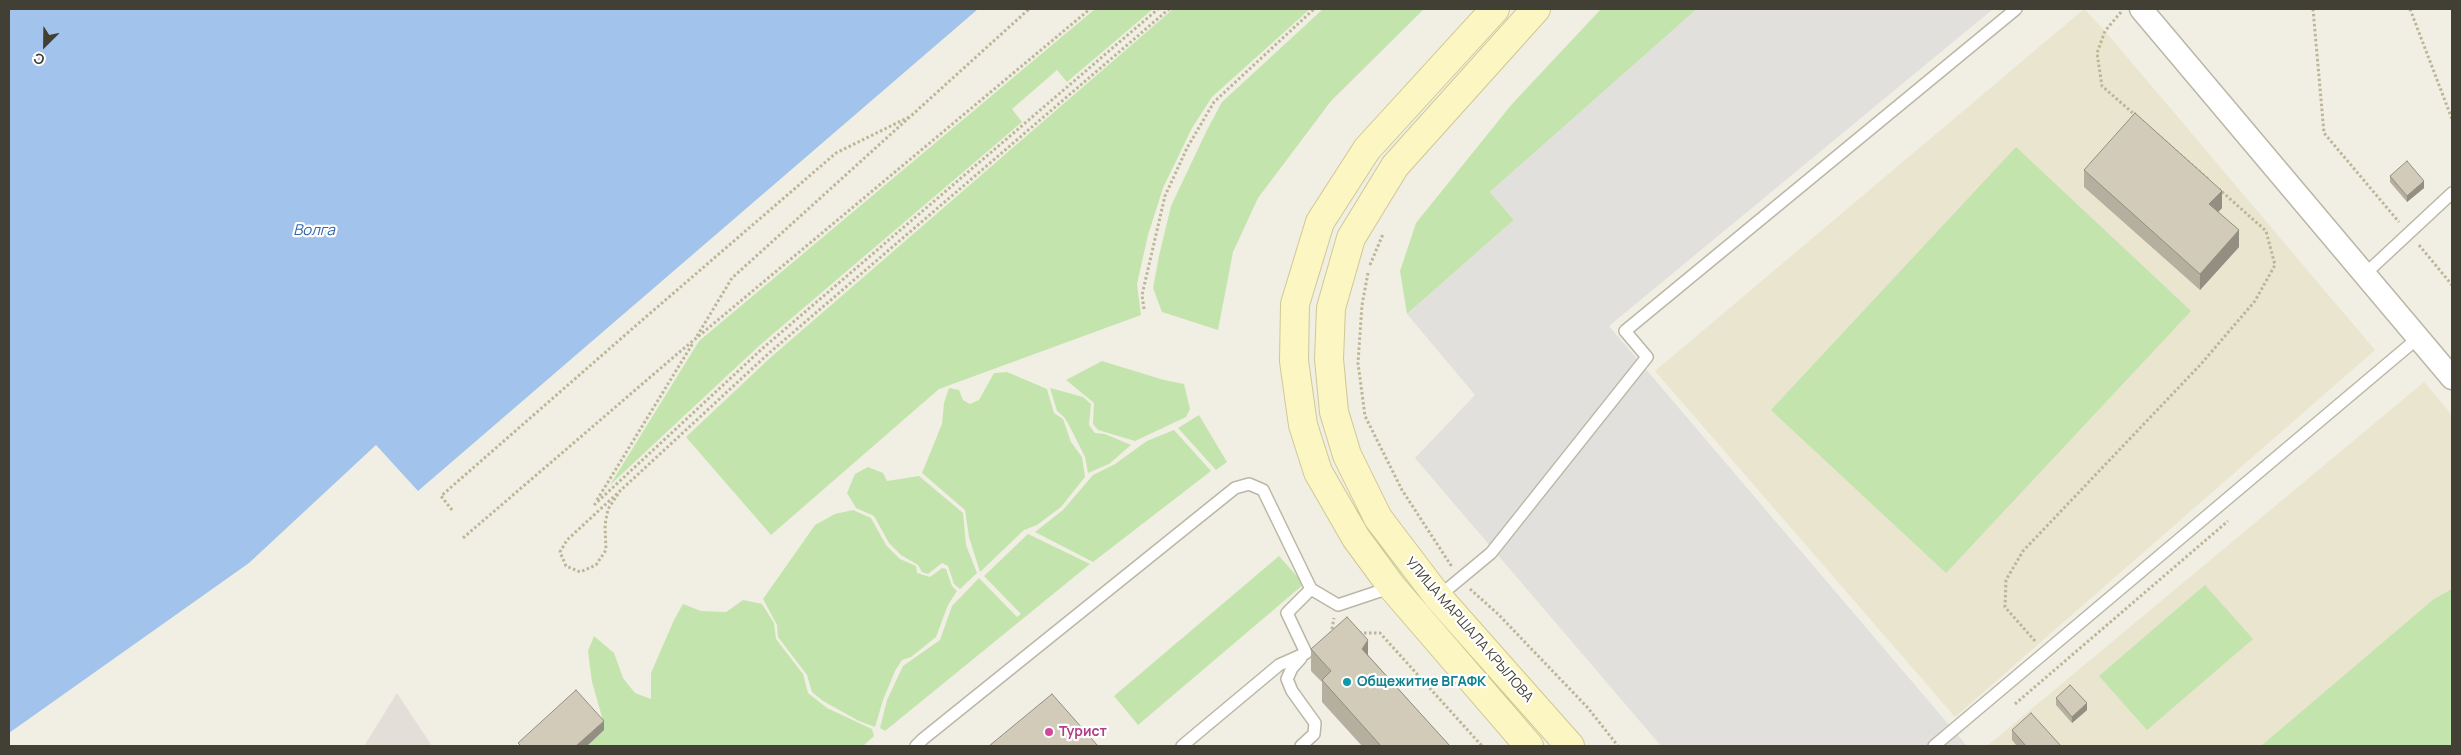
<!DOCTYPE html>
<meta charset="utf-8">
<style>
body{margin:0}
#map{position:relative;width:2461px;height:755px;overflow:hidden;background:#f1efe3;font-family:Manrope,sans-serif}
canvas{display:block}
.frame{position:absolute;inset:0;border:10px solid #423f34;pointer-events:none}
.north{position:absolute;left:20px;top:20px;width:50px;height:50px;-webkit-text-stroke:4px #fff;paint-order:stroke;rotate:203deg;font-size:14px;font-weight:700;line-height:20px;text-align:center;color:#423f34}
.north::after{content:'';display:block;margin:auto;width:18px;height:22px;background:#423f34;clip-path:polygon(50% 0,100% 100%,50% 72%,0 100%)}
</style>
<div id="map">
<canvas width="2461" height="755"></canvas>
<div class="frame"></div>
<div class="north">С</div>
</div>
<script>
const ctx = document.querySelector('canvas').getContext('2d');
ctx.lineJoin = 'round';
function fill(path, color) { ctx.fillStyle = color; ctx.fill(path, 'evenodd'); }
const shape = rows => new Path2D(rows.map(r => 'M' + r).join(''));
function strokePath(path, color, width, dash) { ctx.strokeStyle = color; ctx.lineWidth = width; ctx.lineCap = dash ? 'butt' : 'round'; ctx.setLineDash(dash || []); ctx.stroke(path); }
function write(font, color, halo, rows, align = 'center') {
  ctx.font = font + ' Manrope,sans-serif'; ctx.lineWidth = 4.5; ctx.setLineDash([]); ctx.textBaseline = 'middle'; ctx.strokeStyle = halo; ctx.fillStyle = color; for (const [text, x, y, turn = 0] of rows) {
    ctx.save(); ctx.translate(x, y); ctx.rotate((+turn || 0) * Math.PI / 180); ctx.textAlign = isNaN(turn) ? turn : align; if (halo) ctx.strokeText(text, 0, 0); ctx.fillText(text, 0, 0); ctx.restore();
  }
}
const industrial = shape([
 [397,693,432,746,364,746]
]);
const education = shape([
 [2084,9,2105,31,2375,350,1955,717,1655,371],
 [2424,382,2452,415,2452,746,1987,746]
]);
const green = shape([
 [1095,9,1153,9,1067,82,1057,70,1012,109,1022,122,760,345,610,485,699,341],
 [1173,9,1310,9,1212,97,1192,128,1163,188,1148,235,1137,284,1141,315,939,389,771,535,686,437,770,358],
 [1323,9,1424,9,1331,101,1258,198,1233,252,1218,330,1162,312,1153,288,1159,256,1171,206,1207,130,1222,102],
 [1601,9,1697,9,1490,192,1514,220,1407,314,1400,271,1416,223,1512,104],
 [2016,147,2191,311,1946,573,1771,410],
 [1102,361,1164,380,1184,384,1190,409,1186,417,1135,441,1098,430,1093,424,1094,403,1066,380],
 [1007,372,1047,389,1054,413,1063,419,1071,442,1082,457,1085,477,1061,507,1037,525,1024,530,980,572,969,537,965,510,922,473,942,424,944,403,949,388,959,390,963,400,970,404,979,400,994,373],
 [1050,388,1083,397,1091,404,1089,425,1095,433,1105,434,1131,445,1109,464,1088,473,1085,457,1069,425,1064,417,1057,411],
 [1199,415,1227,462,1216,470,1178,428],
 [1174,430,1211,471,1093,562,1035,532,1063,510,1093,475,1115,464,1147,441],
 [868,467,883,473,887,481,919,476,963,513,966,545,977,573,960,589,954,584,948,566,942,563,928,574,922,572,918,565,901,555,889,543,874,516,856,508,847,493,855,474],
 [853,510,871,518,886,545,900,559,916,566,917,573,930,577,942,568,946,569,952,586,957,591,948,605,936,637,911,657,902,660,895,671,883,700,875,727,859,721,823,701,812,692,807,675,778,637,777,625,763,599,815,525,835,514],
 [1028,534,1090,564,885,731,880,728,887,700,903,666,940,640,952,606,979,578,1017,617,1021,614,984,576],
 [1279,556,1304,584,1138,725,1114,696],
 [2205,585,2253,639,2147,730,2099,676],
 [2452,589,2452,746,2261,746,2434,599],
 [743,600,762,604,774,623,776,639,803,674,808,693,827,708,872,729,874,736,863,746,573,746,586,736,602,717,592,682,588,651,594,636,614,653,623,678,635,693,651,699,651,673,674,620,683,604,701,611,726,612]
]);
const parking = shape([
 [1697,9,1993,9,1609,326,1967,746,1661,746,1415,458,1475,395,1407,314,1514,220,1490,192]
]);
const water = shape([
 [9,9,978,9,418,491,376,445,249,563,9,733]
]);
const path = shape([
 [2313,9,2324,133,2399,222],
 [2410,9,2452,119],
 [2121,12,2105,31,2097,53,2102,86,2209,180],
 [2419,245,2452,285],
 [1370,265,1383,234],
 [1368,273,1362,305,1358,363,1365,416,1402,490,1452,567],
 [1144,309,1142,295,1165,196,1187,148,1214,102,1314,9],
 [697,336,732,278,1029,9],
 [618,494,608,509,605,525,606,550,596,565,580,572,566,566,560,552,567,540,768,354,1169,9],
 [597,500,693,343],
 [594,505,763,348,1158,9],
 [452,510,441,496,640,322,836,153,909,117],
 [463,538,676,355,1090,9],
 [1470,589,1498,614,1588,708,1618,746],
 [1359,633,1380,633,1482,746],
 [1331,634,1334,618],
 [2035,641,2005,607,2006,580,2023,551,2201,364,2255,301,2275,265,2266,231,2219,189],
 [2015,704,2228,521]
]);
const service = shape([
 [2365,274,2452,193],
 [1438,597,1491,553,1647,357,1625,331,2016,9],
 [1306,653,1287,613,1311,589],
 [916,746,923,739,1235,488,1249,484,1263,490,1311,589,1338,605,1392,587],
 [1182,746,1279,665,1306,653],
 [1301,746,1314,734,1315,723,1292,691,1287,679,1292,668,1301,658],
 [1934,746,2418,338]
]);
const minor = shape([
 [2141,9,2452,378]
]);
const secondary = shape([
 [1495,9,1367,149,1320,222,1295,304,1294,361,1303,425,1318,472,1356,538,1392,587,1529,746],
 [1536,9,1395,166,1351,238,1331,308,1329,359,1334,412,1347,455,1378,518,1438,597,1570,746]
]);
const wall = shape([
 [2084,170,2222,208,2218,212,2239,247,2200,290,2084,187],
 [2390,176,2424,188,2407,202,2390,182],
 [1311,649,1368,655,1450,746,1362,746,1322,702,1322,682,1311,671],
 [2056,698,2087,710,2072,723,2056,705],
 [2012,730,2061,746,2017,746,2012,740]
]);
const shadedWall = shape([
 [2424,181,2424,188,2407,202,2407,196],
 [2222,191,2222,208,2209,221,2209,204],
 [2239,230,2239,247,2200,290,2200,274],
 [1368,640,1368,662,1362,649],
 [2087,703,2087,710,2072,723,2072,717],
 [604,721,604,730,587,746,576,746]
]);
const building = shape([
 [2135,113,2222,191,2209,204,2239,230,2200,274,2084,170,2135,113],
 [2407,161,2424,181,2407,196,2390,176,2407,161],
 [1347,617,1368,640,1362,649,1450,746,1381,746,1322,680,1331,671,1311,649,1347,617],
 [2070,685,2087,703,2072,717,2056,698,2070,685],
 [576,690,604,721,576,746,521,746,518,743,576,690],
 [1052,694,1098,746,989,746,1052,694],
 [2031,713,2061,746,2026,746,2012,730,2031,713]
]);
const markers = [
 [1347,682,5,"#0f9aa8"],
 [1049,732,5,"#d1479c"]
];
const streetNames = [
 ["УЛИЦА МАРШАЛА КРЫЛОВА",1469,630,49]
];
const cultureNames = [
 ["Общежитие ВГАФК",1357,682]
];
const hotelNames = [
 ["Турист",1059,732]
];
const waterNames = [
 ["Волга",314,231]
];
fill(industrial, '#e3dfd8');
fill(education, '#e9e5ce');
fill(green, '#c4e4ad');
fill(parking, '#e1e0dc');
fill(water, '#a1c3ec');
strokePath(service, '#bbb7a7', 14);
strokePath(minor, '#bbb7a7', 25);
strokePath(secondary, '#cfc895', 30);
strokePath(path, '#bdb598', 3, [2.5, 2.5]);
strokePath(service, '#fff', 11);
strokePath(minor, '#fff', 22);
strokePath(secondary, '#fcf6c2', 28);
fill(wall, '#b5af9f');
fill(shadedWall, '#938e82');
fill(building, '#d2cbb9');
strokePath(building, '#938e82', 1);
for (const [x, y, r, color] of markers) { const dot = new Path2D(); dot.arc(x, y, r, 0, 2 * Math.PI); ctx.fillStyle = color; ctx.fill(dot); strokePath(dot, '#fff', 2); }
write('14px', '#423f34', '#fff', streetNames);
write('bold 14px', '#0d838f', '#fff', cultureNames, 'left');
write('bold 14px', '#b23c85', '#fff', hotelNames, 'left');
write('italic 15px', '#3366a8', '#fff', waterNames);
</script>
